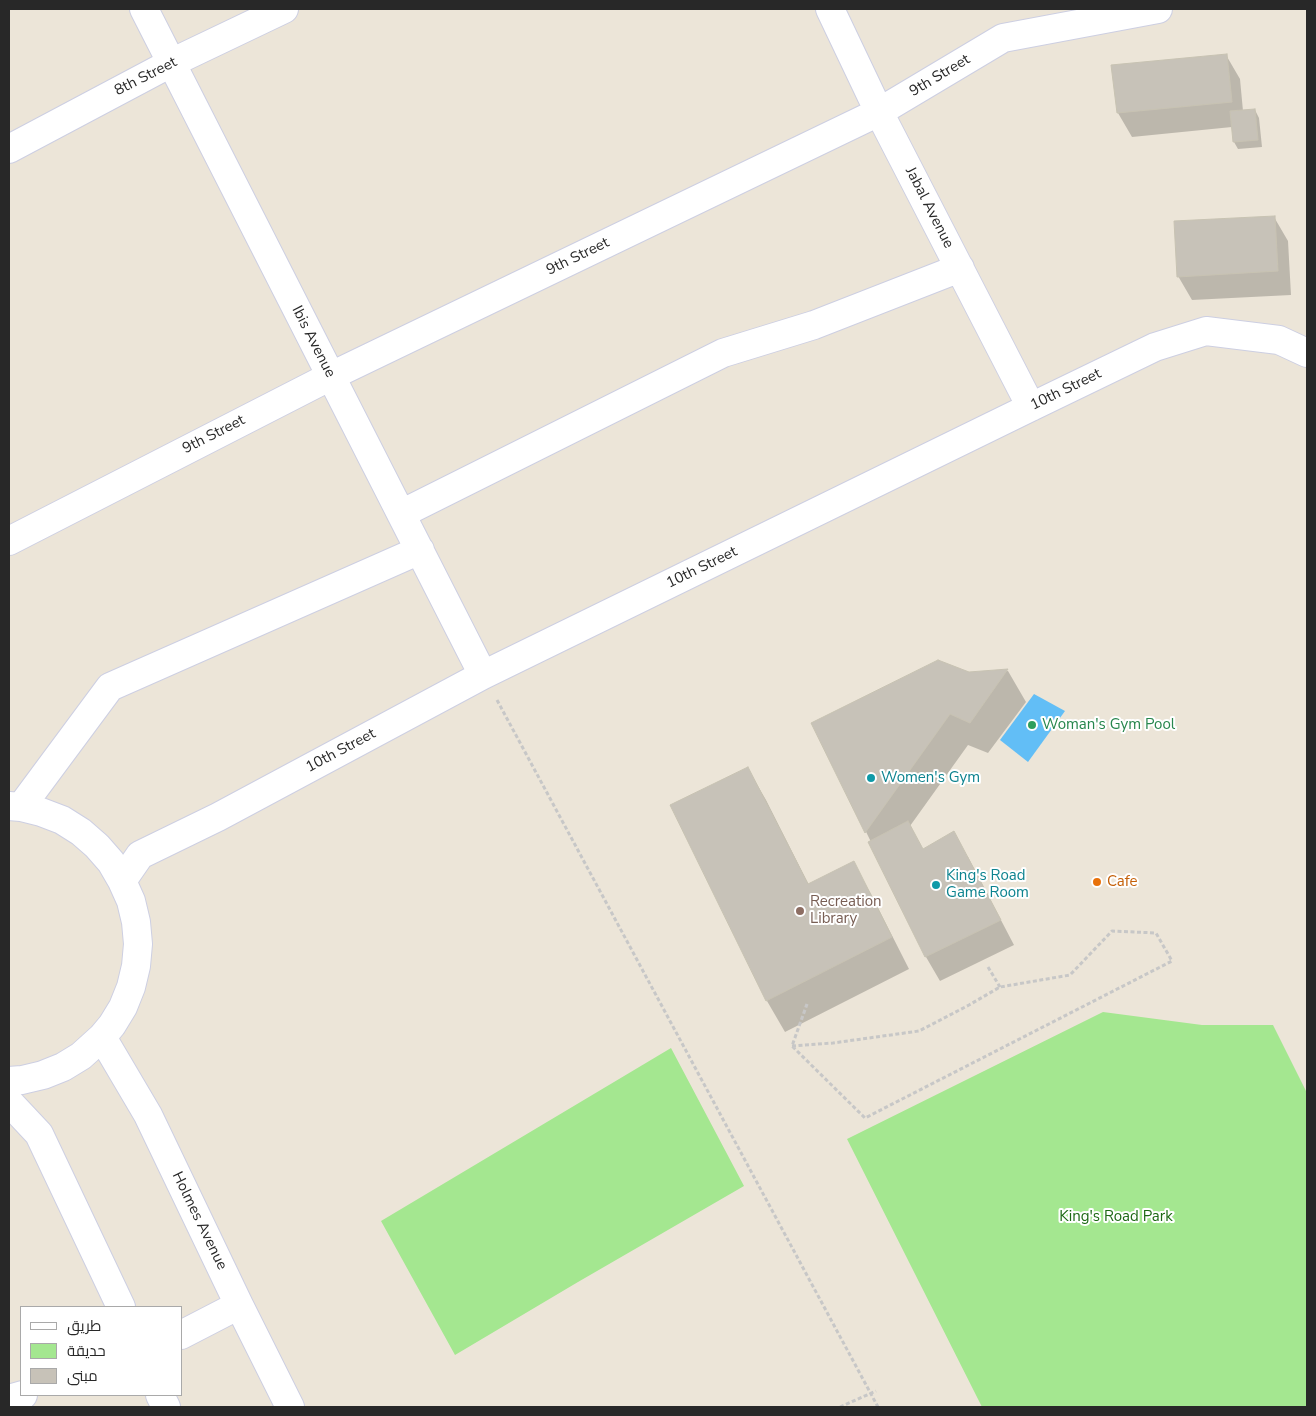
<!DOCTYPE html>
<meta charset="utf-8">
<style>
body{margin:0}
#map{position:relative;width:1316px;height:1416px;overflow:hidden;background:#ece5d8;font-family:"Nunito Sans",Cairo,sans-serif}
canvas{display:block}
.frame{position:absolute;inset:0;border:10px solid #282828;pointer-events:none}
.legend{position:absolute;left:20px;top:1306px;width:162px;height:90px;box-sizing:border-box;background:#fff;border:1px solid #a9a9a9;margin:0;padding:6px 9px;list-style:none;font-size:15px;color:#282828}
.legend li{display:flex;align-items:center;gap:10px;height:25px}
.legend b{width:25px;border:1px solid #a9a9a9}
</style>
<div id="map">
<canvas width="1316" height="1416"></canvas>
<div class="frame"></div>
<ul class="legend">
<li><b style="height:6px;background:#fff"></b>طريق</li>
<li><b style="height:14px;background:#a4e790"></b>حديقة</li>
<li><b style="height:14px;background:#c7c2b8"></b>مبنى</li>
</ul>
</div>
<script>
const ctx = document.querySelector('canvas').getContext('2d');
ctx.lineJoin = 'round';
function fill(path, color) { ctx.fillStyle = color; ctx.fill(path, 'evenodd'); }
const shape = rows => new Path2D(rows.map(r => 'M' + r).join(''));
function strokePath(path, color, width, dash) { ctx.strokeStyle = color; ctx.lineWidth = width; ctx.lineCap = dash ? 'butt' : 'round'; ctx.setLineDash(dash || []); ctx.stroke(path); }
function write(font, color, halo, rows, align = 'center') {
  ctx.font = font + ' "Nunito Sans",sans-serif'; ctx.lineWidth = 4; ctx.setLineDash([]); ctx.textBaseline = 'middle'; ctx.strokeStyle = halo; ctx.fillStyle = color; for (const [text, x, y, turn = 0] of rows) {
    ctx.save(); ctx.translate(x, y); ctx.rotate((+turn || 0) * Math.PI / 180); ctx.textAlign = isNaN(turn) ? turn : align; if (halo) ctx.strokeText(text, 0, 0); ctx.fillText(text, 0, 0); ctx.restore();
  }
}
const green = shape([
 [1103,1012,1202,1025,1273,1025,1307,1093,1307,1407,982,1407,847,1139],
 [671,1048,744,1186,578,1282,455,1355,381,1221]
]);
const water = shape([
 [1034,694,1065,711,1028,762,1000,740]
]);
const shadow = shape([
 [1226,55,1240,79,1243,111,1255,110,1259,118,1262,147,1238,149,1234,142,1232,127,1132,137,1118,113],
 [1274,217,1288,241,1291,295,1192,300,1178,276],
 [1008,671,1026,702,988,753,968,745,910,826,923,850,968,857,1014,945,940,981,926,957,869,843,871,842,813,723,969,673],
 [748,769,766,800,809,885,853,863,871,894,909,969,785,1032,767,1001,672,805]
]);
const building = shape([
 [1227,54,1232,102,1117,113,1111,65,1227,54],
 [1255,109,1258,140,1233,142,1230,111,1255,109],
 [1275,216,1278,271,1177,277,1174,221,1275,216],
 [938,660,969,672,1008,669,970,723,950,714,865,833,811,723,938,660],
 [748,767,808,884,854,861,892,937,766,1001,670,805,748,767],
 [908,821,923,849,954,831,1001,920,925,957,868,842,908,821]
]);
const path = shape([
 [497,700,878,1407],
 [988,967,1000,987],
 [792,1046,833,1043,919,1031,969,1005,1000,987,1070,975,1112,931,1156,933,1172,961,865,1118,792,1046,807,1004],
 [840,1407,876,1391]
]);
const minor = shape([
 [144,9,483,675],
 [830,9,879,112,1031,407],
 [9,149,171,63,284,9],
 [401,514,723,353,814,325,960,268],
 [9,541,331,376,879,112,1003,38,1158,9],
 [9,806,21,807,41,812,62,820,81,832,97,846,111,862,122,881,131,901,136,922,138,944,136,966,131,987,123,1007,112,1025,102,1037,81,1056,63,1067,43,1075,22,1080,9,1081],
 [21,807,110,687,420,550],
 [122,881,140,855,218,817,483,675,1031,407,1155,347,1206,331,1279,340,1307,353],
 [102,1037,148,1115,239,1305,290,1407],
 [9,1102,39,1134,121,1307],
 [181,1335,239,1305],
 [160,1395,166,1407],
 [9,1399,23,1395]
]);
const markers = [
 [1032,725,5,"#2e9e5b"],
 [871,778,5,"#0f9aa8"],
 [1097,882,5,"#e8710a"],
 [936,885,5,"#0f9aa8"],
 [800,911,5,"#8d6e63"]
];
const streetNames = [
 ["9th Street",940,76,-31],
 ["8th Street",146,77,-27],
 ["Jabal Avenue",929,208,63],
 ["9th Street",578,257,-26],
 ["Ibis Avenue",313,342,63],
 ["10th Street",1066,390,-26],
 ["9th Street",214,435,-27],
 ["10th Street",702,568,-26],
 ["10th Street",341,751,-28],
 ["Holmes Avenue",199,1221,64]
];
const leisureNames = [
 ["Woman's Gym Pool",1042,725]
];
const cultureNames = [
 ["Women's Gym",881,778],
 ["King's Road",946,876],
 ["Game Room",946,893]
];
const foodNames = [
 ["Cafe",1107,882]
];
const educationNames = [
 ["Recreation",810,902],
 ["Library",810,919]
];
const parkNames = [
 ["King's Road Park",1116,1217]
];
fill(green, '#a4e790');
fill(water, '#62bef6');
fill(shadow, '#0003');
fill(building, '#c7c2b8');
strokePath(building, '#c7c2b2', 1);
strokePath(minor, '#cdcfe2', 30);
strokePath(path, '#c7c7c7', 3, [4, 2.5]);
strokePath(minor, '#fff', 28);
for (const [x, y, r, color] of markers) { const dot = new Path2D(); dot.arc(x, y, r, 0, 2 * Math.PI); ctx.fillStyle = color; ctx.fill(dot); strokePath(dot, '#fff', 2); }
write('15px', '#282828', '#fff', streetNames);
write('15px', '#27864d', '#fff', leisureNames, 'left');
write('15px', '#0d838f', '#fff', cultureNames, 'left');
write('15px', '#c56008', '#fff', foodNames, 'left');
write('15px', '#785e54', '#fff', educationNames, 'left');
write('15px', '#1c6814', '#fff', parkNames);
</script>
